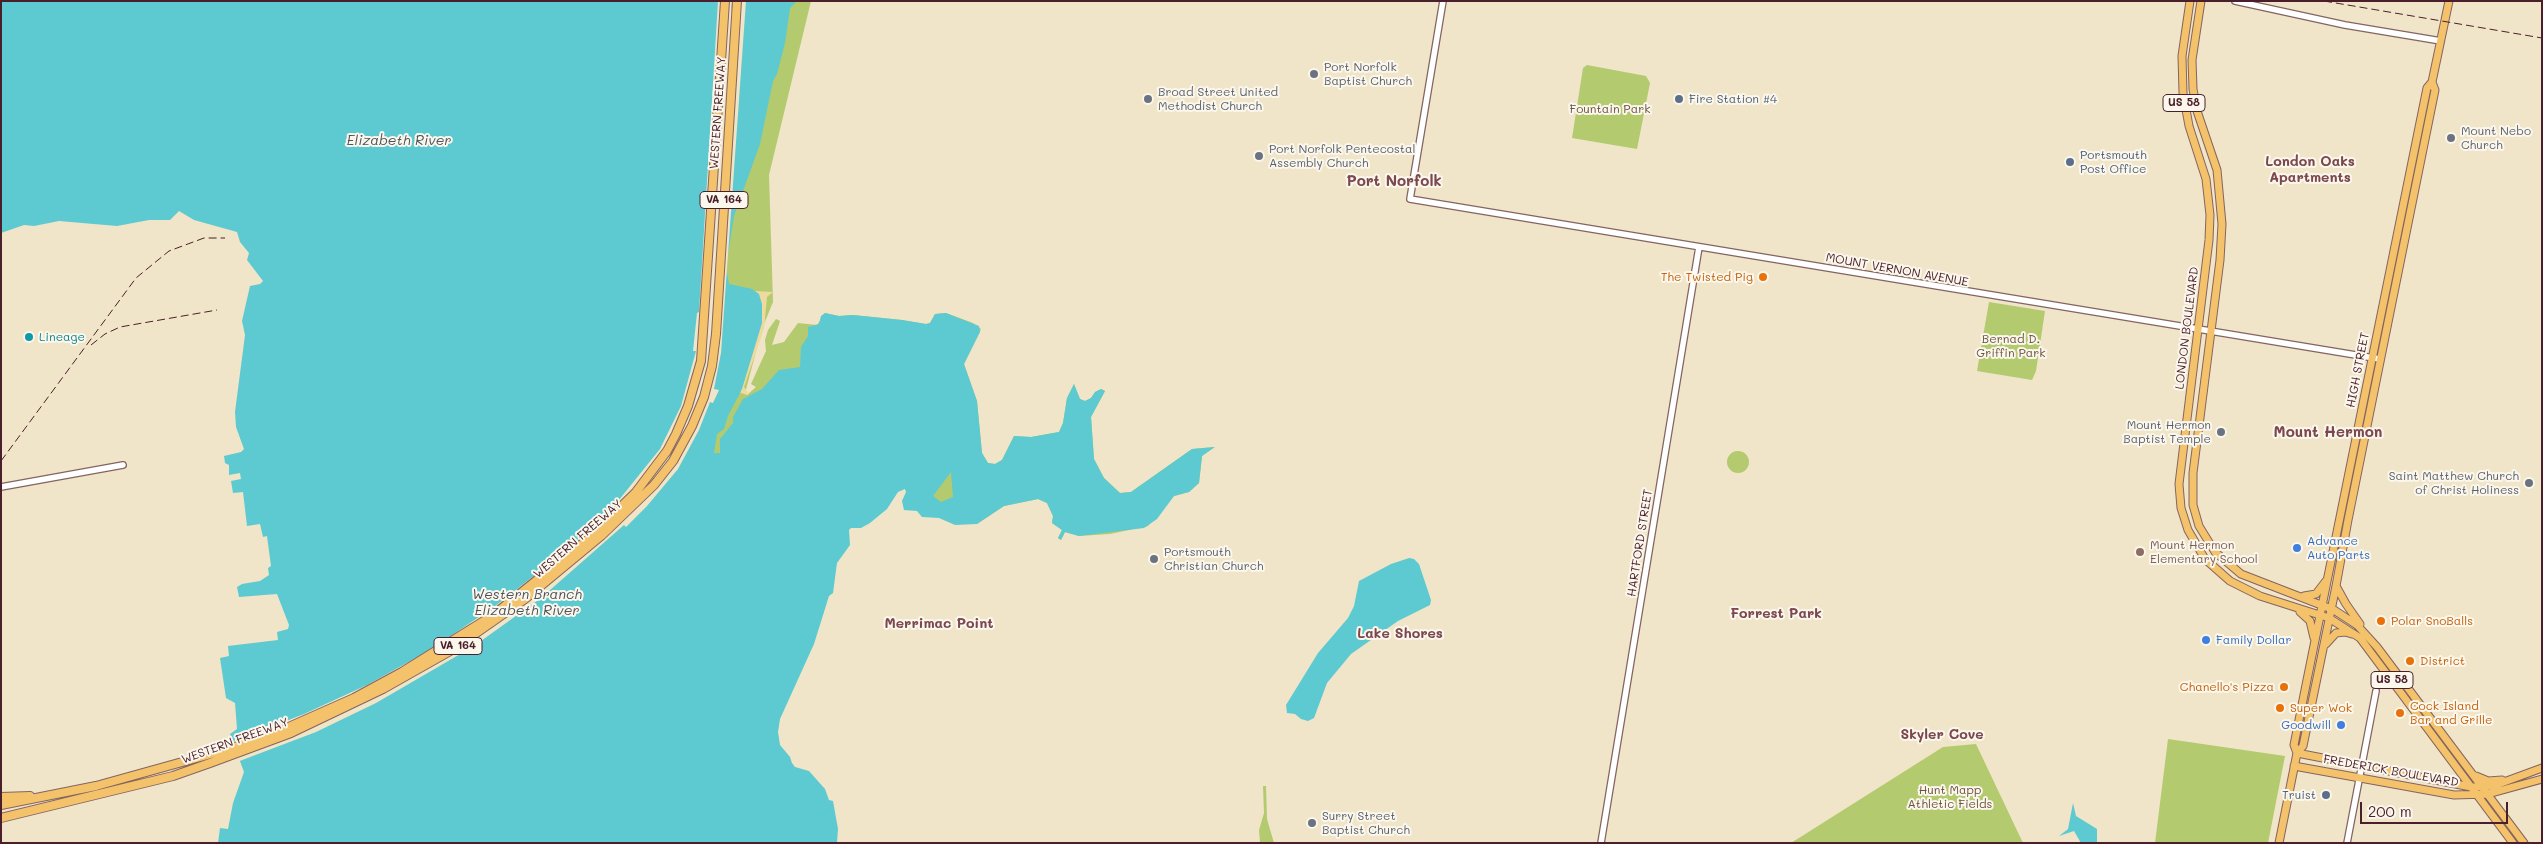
<!DOCTYPE html>
<style>
body{margin:0}
#map{position:relative;width:2543px;height:844px;overflow:hidden;background:#f0e5c8;font-family:Mali,sans-serif}
canvas{display:block}
.frame{position:absolute;inset:0;border:2px solid #4a1f2b;pointer-events:none}
.scale{position:absolute;left:2360px;top:802px;width:148px;height:22px;box-sizing:border-box;border:2px solid #4a1f2b;border-top:0;padding-left:6px;font-size:15px;line-height:18px;white-space:nowrap;color:#4a1f2b;-webkit-text-stroke:4px #fbf7ec;paint-order:stroke}
</style>
<div id="map">
<canvas width="2543" height="844"></canvas>
<div class="frame"></div>
<div class="scale">200 m</div>
</div>
<script>
const ctx = document.querySelector('canvas').getContext('2d');
ctx.lineJoin = 'round';
function fill(path, color) { ctx.fillStyle = color; ctx.fill(path, 'evenodd'); }
const shape = rows => new Path2D(rows.map(r => 'M' + r).join(''));
function strokePath(path, color, width, dash) { ctx.strokeStyle = color; ctx.lineWidth = width; ctx.lineCap = dash ? 'butt' : 'round'; ctx.setLineDash(dash || []); ctx.stroke(path); }
function write(font, color, halo, rows, align = 'center') {
  ctx.font = font + ' Mali,sans-serif'; ctx.lineWidth = 4; ctx.setLineDash([]); ctx.textBaseline = 'middle'; ctx.strokeStyle = halo; ctx.fillStyle = color; for (const [text, x, y, turn = 0] of rows) {
    ctx.save(); ctx.translate(x, y); ctx.rotate((+turn || 0) * Math.PI / 180); ctx.textAlign = isNaN(turn) ? turn : align; if (halo) ctx.strokeText(text, 0, 0); ctx.fillText(text, 0, 0); ctx.restore();
  }
}
const green = shape([
 [765,1,811,1,769,175,773,302,762,329,745,393,747,395,756,387,751,384,766,351,765,340,768,330,776,319,780,321,772,345,784,342,798,323,817,325,825,313,839,316,853,315,902,320,926,324,930,323,935,314,946,313,973,323,981,329,964,364,977,401,982,453,988,463,995,464,1002,460,1014,436,1031,437,1059,432,1063,423,1067,398,1074,384,1080,399,1085,401,1091,398,1095,392,1101,389,1105,391,1091,417,1094,459,1104,478,1120,493,1131,492,1192,449,1214,447,1202,456,1199,483,1189,492,1174,496,1148,526,1110,534,1079,536,1065,532,1061,540,1058,538,1062,530,1052,523,1053,516,1047,503,1038,499,1004,506,977,524,1001,464,723,462,702,446,717,317],
 [1587,65,1646,76,1650,83,1637,149,1572,138,1583,68],
 [1989,302,2045,311,2036,371,2032,380,1977,371],
 '1727 462a11 11 0 1 1 22 0a11 11 0 1 1-22 0Z',
 [956,454,958,504,926,503],
 [2168,739,2285,756,2268,843,2155,843],
 [1976,744,2023,843,1791,843,1943,747],
 [1263,786,1266,786,1267,819,1274,843,1260,843,1259,830,1264,813]
]);
const sand = shape([
 [755,291,773,292,767,297,764,329,744,387,749,394,747,395,738,392]
]);
const water = shape([
 [1,1,797,1,790,8,785,43,777,74,773,81,760,144,734,216,726,267,729,284,752,289,759,294,762,304,762,323,742,389,728,416,724,429,717,434,714,453,720,453,720,439,733,423,733,417,743,399,762,389,779,370,800,367,801,347,808,336,808,327,819,324,821,316,825,313,839,316,853,315,902,320,926,324,930,323,935,314,946,313,979,326,980,332,964,364,977,401,982,453,988,463,995,464,1002,460,1014,436,1031,437,1059,432,1063,423,1067,398,1074,384,1080,399,1085,401,1091,398,1095,392,1101,389,1105,391,1091,417,1094,459,1104,478,1120,493,1131,492,1192,449,1215,447,1202,456,1199,483,1189,492,1174,496,1157,519,1144,528,1079,536,1065,532,1061,540,1058,538,1062,530,1052,523,1053,516,1047,503,1038,499,1004,506,977,524,955,525,939,518,922,517,917,511,904,510,902,501,906,492,905,489,898,492,887,509,870,523,861,528,851,528,849,530,850,545,837,563,833,593,829,596,814,644,780,719,778,732,780,745,790,757,792,763,795,767,809,771,825,789,829,800,833,801,838,829,837,843,218,843,220,828,228,829,233,803,244,772,230,734,237,729,235,703,226,698,220,658,229,656,228,646,278,640,277,632,288,629,289,625,277,594,239,597,237,587,242,584,260,581,269,575,268,568,271,566,267,536,263,537,260,524,247,526,243,492,233,493,231,481,241,479,240,473,229,475,229,465,225,463,224,456,241,452,244,449,236,427,235,412,245,335,242,321,250,286,260,284,263,281,247,260,249,253,240,242,237,232,194,220,179,211,170,220,149,220,117,226,59,221,34,226,24,225,1,233],
 [951,472,953,497,941,502,933,496],
 [1409,558,1414,559,1419,564,1431,600,1430,605,1398,621,1351,654,1327,683,1314,718,1308,721,1301,719,1295,714,1287,713,1286,705,1318,653,1348,618,1354,606,1359,581,1391,564],
 [2073,803,2076,816,2097,829,2097,843,2081,843,2074,831,2059,836,2068,829]
]);
const pier = shape([
 [718,1,732,1,731,12,733,1,746,1,721,353,714,389,719,390,713,403,710,402,699,430,678,469,647,506,626,527,624,525,541,598,474,646,376,703,316,732,237,762,229,743,304,714,367,685,430,650,495,606,558,557,610,511,660,449,681,406,696,351,693,351,697,313,699,312]
]);
const minor = shape([
 [1443,1,1410,199,2380,359],
 [2235,1,2345,25,2441,41],
 [1,487,123,465],
 [1601,843,1699,247],
 [2347,843,2376,691]
]);
const major = shape([
 [2190,1,2182,56,2183,93,2189,126,2206,179,2210,215,2209,240,2179,484,2181,508,2188,530,2205,559,2230,581,2260,596,2329,618,2360,638,2513,843],
 [2201,1,2192,60,2193,89,2197,111,2217,170,2222,224,2220,260,2193,473,2193,505,2199,526,2215,552,2241,574,2334,610,2357,625,2377,647,2524,843],
 [2336,586,2346,604,2360,624],
 [2304,596,2316,594,2326,581],
 [2300,612,2310,621,2314,638],
 [2326,644,2336,633,2345,632,2352,634],
 [2297,753,2294,745,2307,680,2427,88,2432,82],
 [2297,753,2471,787,2493,786,2542,768],
 [2294,766,2454,795,2488,794,2542,779],
 [2476,776,2488,781,2502,780],
 [2279,843,2297,753,2303,746,2336,586,2348,520,2435,90,2432,82,2449,1]
]);
const highway = shape([
 [1,797,30,796],
 [1,805,96,786,229,749,282,730,354,698,402,672,492,616,587,540,636,492,667,451,676,434,688,406,701,361,725,1],
 [1,818,173,776,210,763,291,733,383,689,452,650,525,599,601,536,654,485,673,461,692,426,704,397,712,366,716,334,737,1]
]);
const rail = shape([
 [2324,1,2542,38],
 [91,345,105,334,120,327,217,310],
 [1,461,136,278,169,251,204,238,225,238]
]);
const markers = [
 [1314,74,5,"#6b7280"],
 [1148,99,5,"#6b7280"],
 [1679,99,5,"#5c6f8a"],
 [2451,138,5,"#6b7280"],
 [1259,156,5,"#6b7280"],
 [2070,162,5,"#5c6f8a"],
 [1763,277,5,"#e8710a"],
 [29,337,5,"#0f9aa8"],
 [2221,432,5,"#6b7280"],
 [2529,483,5,"#6b7280"],
 [2297,548,5,"#3f7fe0"],
 [2140,552,5,"#8d6e63"],
 [1154,559,5,"#6b7280"],
 [2381,621,5,"#e8710a"],
 [2206,640,5,"#3f7fe0"],
 [2410,661,5,"#e8710a"],
 [2284,687,5,"#e8710a"],
 [2280,708,5,"#e8710a"],
 [2400,713,5,"#e8710a"],
 [2341,725,5,"#3f7fe0"],
 [2326,795,5,"#5c6f8a"],
 [1312,823,5,"#6b7280"]
];
const shields = [
 [2184,103,42],
 [724,200,48],
 [458,646,48],
 [2392,680,42]
];
const shieldNames = [
 ["US 58",2184,103],
 ["VA 164",724,200],
 ["VA 164",458,646],
 ["US 58",2392,680]
];
const worshipNames = [
 ["Port Norfolk",1324,67],
 ["Baptist Church",1324,81],
 ["Broad Street United",1158,92],
 ["Methodist Church",1158,106],
 ["Mount Nebo",2461,131],
 ["Church",2461,145],
 ["Port Norfolk Pentecostal",1269,149],
 ["Assembly Church",1269,163],
 ["Mount Hermon",2211,425,"right"],
 ["Baptist Temple",2211,439,"right"],
 ["Saint Matthew Church",2519,476,"right"],
 ["of Christ Holiness",2519,490,"right"],
 ["Portsmouth",1164,552],
 ["Christian Church",1164,566],
 ["Surry Street",1322,816],
 ["Baptist Church",1322,830]
];
const serviceNames = [
 ["Fire Station #4",1689,99],
 ["Portsmouth",2080,155],
 ["Post Office",2080,169],
 ["Truist",2316,795,"right"]
];
const parkNames = [
 ["Fountain Park",1610,109],
 ["Bernad D.",2011,339],
 ["Griffin Park",2011,353],
 ["Hunt Mapp",1950,790],
 ["Athletic Fields",1950,804]
];
const streetNames = [
 ["WESTERN FREEWAY",718,113,-86],
 ["MOUNT VERNON AVENUE",1897,270,10],
 ["LONDON BOULEVARD",2187,328,-83],
 ["HIGH STREET",2358,370,-79],
 ["WESTERN FREEWAY",578,539,-41],
 ["HARTFORD STREET",1640,543,-81],
 ["WESTERN FREEWAY",235,741,-20],
 ["FREDERICK BOULEVARD",2391,771,10]
];
const foodNames = [
 ["The Twisted Pig",1753,277,"right"],
 ["Polar SnoBalls",2391,621],
 ["District",2420,661],
 ["Chanello's Pizza",2274,687,"right"],
 ["Cock Island",2410,706],
 ["Bar and Grille",2410,720],
 ["Super Wok",2290,708]
];
const cultureNames = [
 ["Lineage",39,337]
];
const shopNames = [
 ["Advance",2307,541],
 ["Auto Parts",2307,555],
 ["Family Dollar",2216,640],
 ["Goodwill",2331,725,"right"]
];
const educationNames = [
 ["Mount Hermon",2150,545],
 ["Elementary School",2150,559]
];
const waterNames = [
 ["Elizabeth River",399,141],
 ["Western Branch",527,595],
 ["Elizabeth River",527,611]
];
const neighbourhoodNames = [
 ["London Oaks",2310,162],
 ["Apartments",2310,178],
 ["Forrest Park",1776,614],
 ["Merrimac Point",939,624],
 ["Lake Shores",1400,634],
 ["Skyler Cove",1942,735]
];
const quarterNames = [
 ["Port Norfolk",1394,181],
 ["Mount Hermon",2328,432]
];
fill(green, '#b3ca6f');
fill(sand, '#eeda9e');
fill(water, '#5ccad0');
fill(pier, '#f0e5c8');
strokePath(minor, '#846462', 8);
strokePath(major, '#846462', 9);
strokePath(highway, '#846462', 10);
strokePath(minor, '#fff', 5.5);
strokePath(major, '#f3c26a', 7);
strokePath(highway, '#f3c26a', 8);
strokePath(rail, '#4a1f2b', 1, [8, 4]);
for (const [x, y, r, color] of markers) { const dot = new Path2D(); dot.arc(x, y, r, 0, 2 * Math.PI); ctx.fillStyle = color; ctx.fill(dot); strokePath(dot, '#fbf7ec', 2); }
for (const [x, y, w] of shields) { const box = new Path2D(); box.roundRect(x - w / 2, y - 8.5, w, 17, 4); ctx.fillStyle = '#fbf7ec'; ctx.fill(box); strokePath(box, '#4a1f2b', 1); }
write('bold 11px', '#4a1f2b', null, shieldNames);
write('12px', '#5b616d', '#fbf7ec', worshipNames, 'left');
write('12px', '#4e5e75', '#fbf7ec', serviceNames, 'left');
write('12px', '#6a523f', '#fbf7ec', parkNames);
write('12px', '#4a1f2b', '#fbf7ec', streetNames);
write('12px', '#c56008', '#fbf7ec', foodNames, 'left');
write('12px', '#0d838f', '#fbf7ec', cultureNames, 'left');
write('12px', '#366cbe', '#fbf7ec', shopNames, 'left');
write('12px', '#785e54', '#fbf7ec', educationNames, 'left');
write('italic 14px', '#4f525d', '#fbf7ec', waterNames);
write('bold 14px', '#7c484f', '#fbf7ec', neighbourhoodNames);
write('bold 15px', '#7c484f', '#fbf7ec', quarterNames);
</script>
